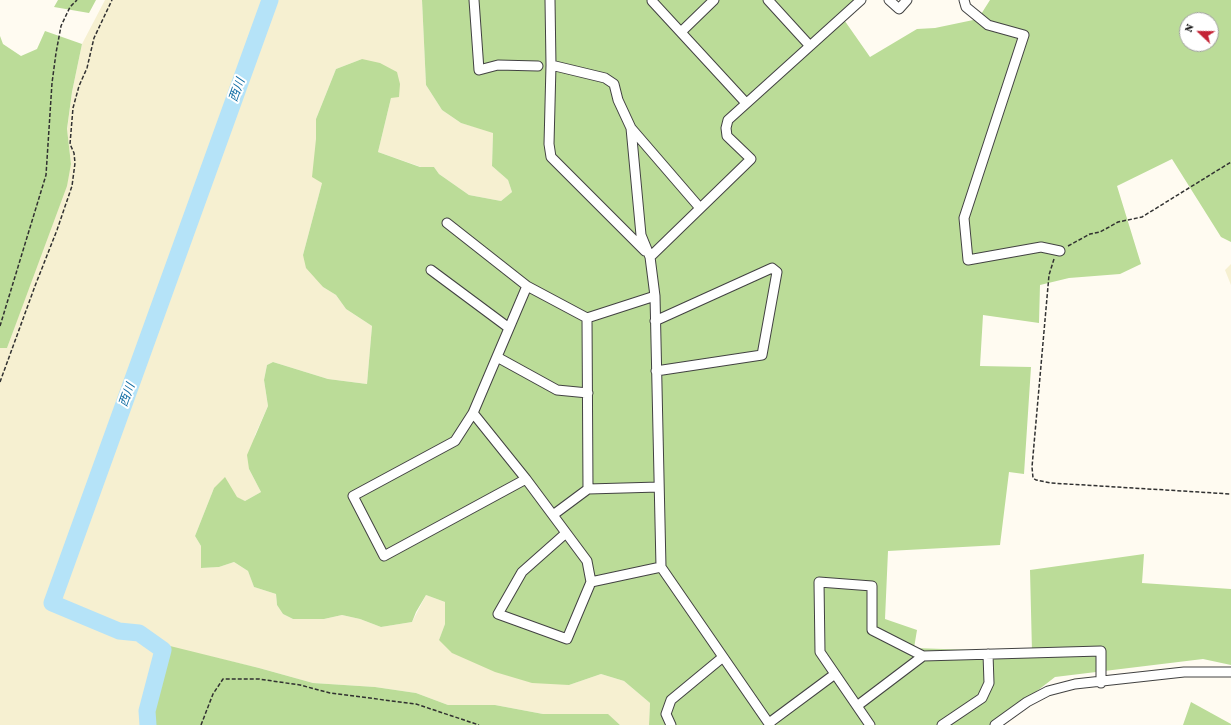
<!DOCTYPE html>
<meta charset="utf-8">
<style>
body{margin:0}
#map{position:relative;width:1231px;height:725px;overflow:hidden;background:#fffbf1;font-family:"Crimson Pro",serif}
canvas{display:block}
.north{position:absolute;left:1179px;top:12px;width:40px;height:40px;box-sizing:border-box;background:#fff;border:1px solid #9f9f9f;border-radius:50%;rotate:292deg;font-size:11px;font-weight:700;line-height:16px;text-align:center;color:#0f0f0f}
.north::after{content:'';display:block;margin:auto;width:14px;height:18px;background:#c42335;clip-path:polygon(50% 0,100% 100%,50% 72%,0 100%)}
</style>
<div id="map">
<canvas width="1231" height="725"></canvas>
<div class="north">N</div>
</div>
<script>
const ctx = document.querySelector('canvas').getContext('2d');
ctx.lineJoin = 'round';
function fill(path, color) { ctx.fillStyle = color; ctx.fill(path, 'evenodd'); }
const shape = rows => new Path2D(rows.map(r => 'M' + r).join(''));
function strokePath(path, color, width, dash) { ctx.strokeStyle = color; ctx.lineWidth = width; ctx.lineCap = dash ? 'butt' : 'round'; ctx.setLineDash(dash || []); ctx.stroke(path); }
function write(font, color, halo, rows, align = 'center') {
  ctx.font = font + ' "Crimson Pro","Noto Sans JP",serif'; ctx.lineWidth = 4; ctx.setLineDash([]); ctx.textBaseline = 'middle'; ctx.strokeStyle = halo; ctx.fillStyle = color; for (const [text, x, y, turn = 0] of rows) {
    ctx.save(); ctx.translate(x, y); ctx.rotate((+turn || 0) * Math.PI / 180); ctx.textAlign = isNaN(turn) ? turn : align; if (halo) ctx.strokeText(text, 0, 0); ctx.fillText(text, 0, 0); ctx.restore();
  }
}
const farmland = shape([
 [105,0,422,0,426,85,442,110,461,123,493,132,492,166,508,180,512,192,501,201,469,195,439,174,434,167,421,167,378,152,391,98,362,59,336,69,316,119,316,139,322,183,303,255,323,287,336,295,346,309,372,326,367,384,328,379,273,362,267,365,264,380,268,406,255,435,249,469,261,492,245,501,214,488,195,536,201,546,201,568,219,567,234,562,248,571,254,587,276,594,277,605,283,614,293,619,324,619,342,615,360,619,381,627,412,622,426,595,445,602,445,624,439,640,569,685,601,674,624,681,650,703,649,725,620,725,607,714,543,714,495,705,448,705,416,693,375,687,313,683,259,668,170,647,150,725,0,725,0,348,7,348,71,164,67,130,72,92,82,44],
 [1231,264,1231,285,1225,270]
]);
const forest = shape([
 [58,0,96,0,89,13,54,7],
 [422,0,854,0,840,14,870,57,917,29,935,28,978,19,990,0,1231,0,1231,242,1221,237,1172,159,1117,186,1141,264,1120,274,1069,278,1040,285,1039,323,983,315,980,366,1031,367,1024,474,1009,472,1000,545,888,551,885,619,917,630,914,648,1032,652,1030,570,1144,554,1142,583,1231,589,1231,665,1203,659,1055,677,993,725,649,725,650,703,624,681,601,674,569,685,532,683,495,672,452,653,439,640,445,624,445,602,426,595,416,612,412,622,381,627,360,619,342,615,324,619,293,619,283,614,277,605,276,594,254,587,248,571,234,562,219,567,201,568,201,546,195,536,214,488,225,477,237,497,245,501,261,492,249,469,247,455,268,406,264,380,267,365,273,362,328,379,367,384,372,326,346,309,336,295,323,287,306,268,303,255,322,183,312,177,316,139,316,119,336,69,362,59,380,63,397,72,400,84,399,97,391,98,378,152,420,167,434,167,439,174,469,195,501,201,512,192,508,180,492,166,493,133,461,123,442,110,426,85],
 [1187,20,1211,20,1211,44,1187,44],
 [45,31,82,44,72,92,67,129,71,164,67,186,7,348,0,348,0,36,3,44,21,56,37,49],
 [170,646,259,668,313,683,375,687,416,693,448,705,495,705,543,714,608,714,620,725,150,725],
 [1191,702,1231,724,1231,725,1183,725]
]);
const river = shape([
 [148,725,147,711,163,650,139,633,119,631,52,603,270,0]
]);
const path = shape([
 [1068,246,1090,234,1100,232,1118,222,1142,217,1231,162],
 [1054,259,1049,275,1032,467,1033,478,1036,480,1051,483,1231,494],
 [0,326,46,175,52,83,56,53,61,26,70,7,77,0],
 [0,382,35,286,57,230,72,186,75,163,74,153,70,144,73,108,79,86,87,68,94,38,112,0],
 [201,725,213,694,223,679,259,679,300,685,330,693,416,704,479,725]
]);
const minor = shape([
 [474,0,479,70,498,65,538,66],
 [550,0,551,65,549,144,551,157,645,251],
 [768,0,810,46],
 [889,0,899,9,907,0],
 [964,0,966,7,988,25,1024,35,964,218,968,260,1041,247,1060,251],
 [652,1,746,103],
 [681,32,714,0],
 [551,65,605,78,614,84,618,100,631,128,641,235,650,257,655,296,661,567,770,725],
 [631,128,700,208],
 [447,223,527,286,587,318,655,296],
 [650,257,751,159,727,136,726,128,728,120,861,0],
 [431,270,509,328],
 [587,318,588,489],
 [655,321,772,268,777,272,762,355,656,371],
 [497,357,557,390,588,393],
 [473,413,526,479,587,561,591,582,661,567],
 [526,479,384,556,353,496,455,441,473,413,527,286],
 [553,515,588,489,659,487],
 [566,533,522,572,498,614,567,639,591,582],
 [857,706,923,656],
 [769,723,835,674],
 [671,725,666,714,671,700,723,657],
 [870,725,820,652,819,582,872,586,872,630,923,656,1101,651,1101,683],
 [942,725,982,698,989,683,988,654],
 [995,725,1027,702,1048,691,1075,684,1184,672,1231,672]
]);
const waterNames = [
 ["西川",237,90,-70],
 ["西川",127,395,-70]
];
fill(farmland, '#f6f0d1');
fill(forest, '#bbdc98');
strokePath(river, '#b5e3f8', 17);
strokePath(minor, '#424242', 11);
strokePath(path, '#313131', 1.5, [4, 2]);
strokePath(minor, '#fff', 9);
write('italic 12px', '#146fa5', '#fff', waterNames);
</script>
